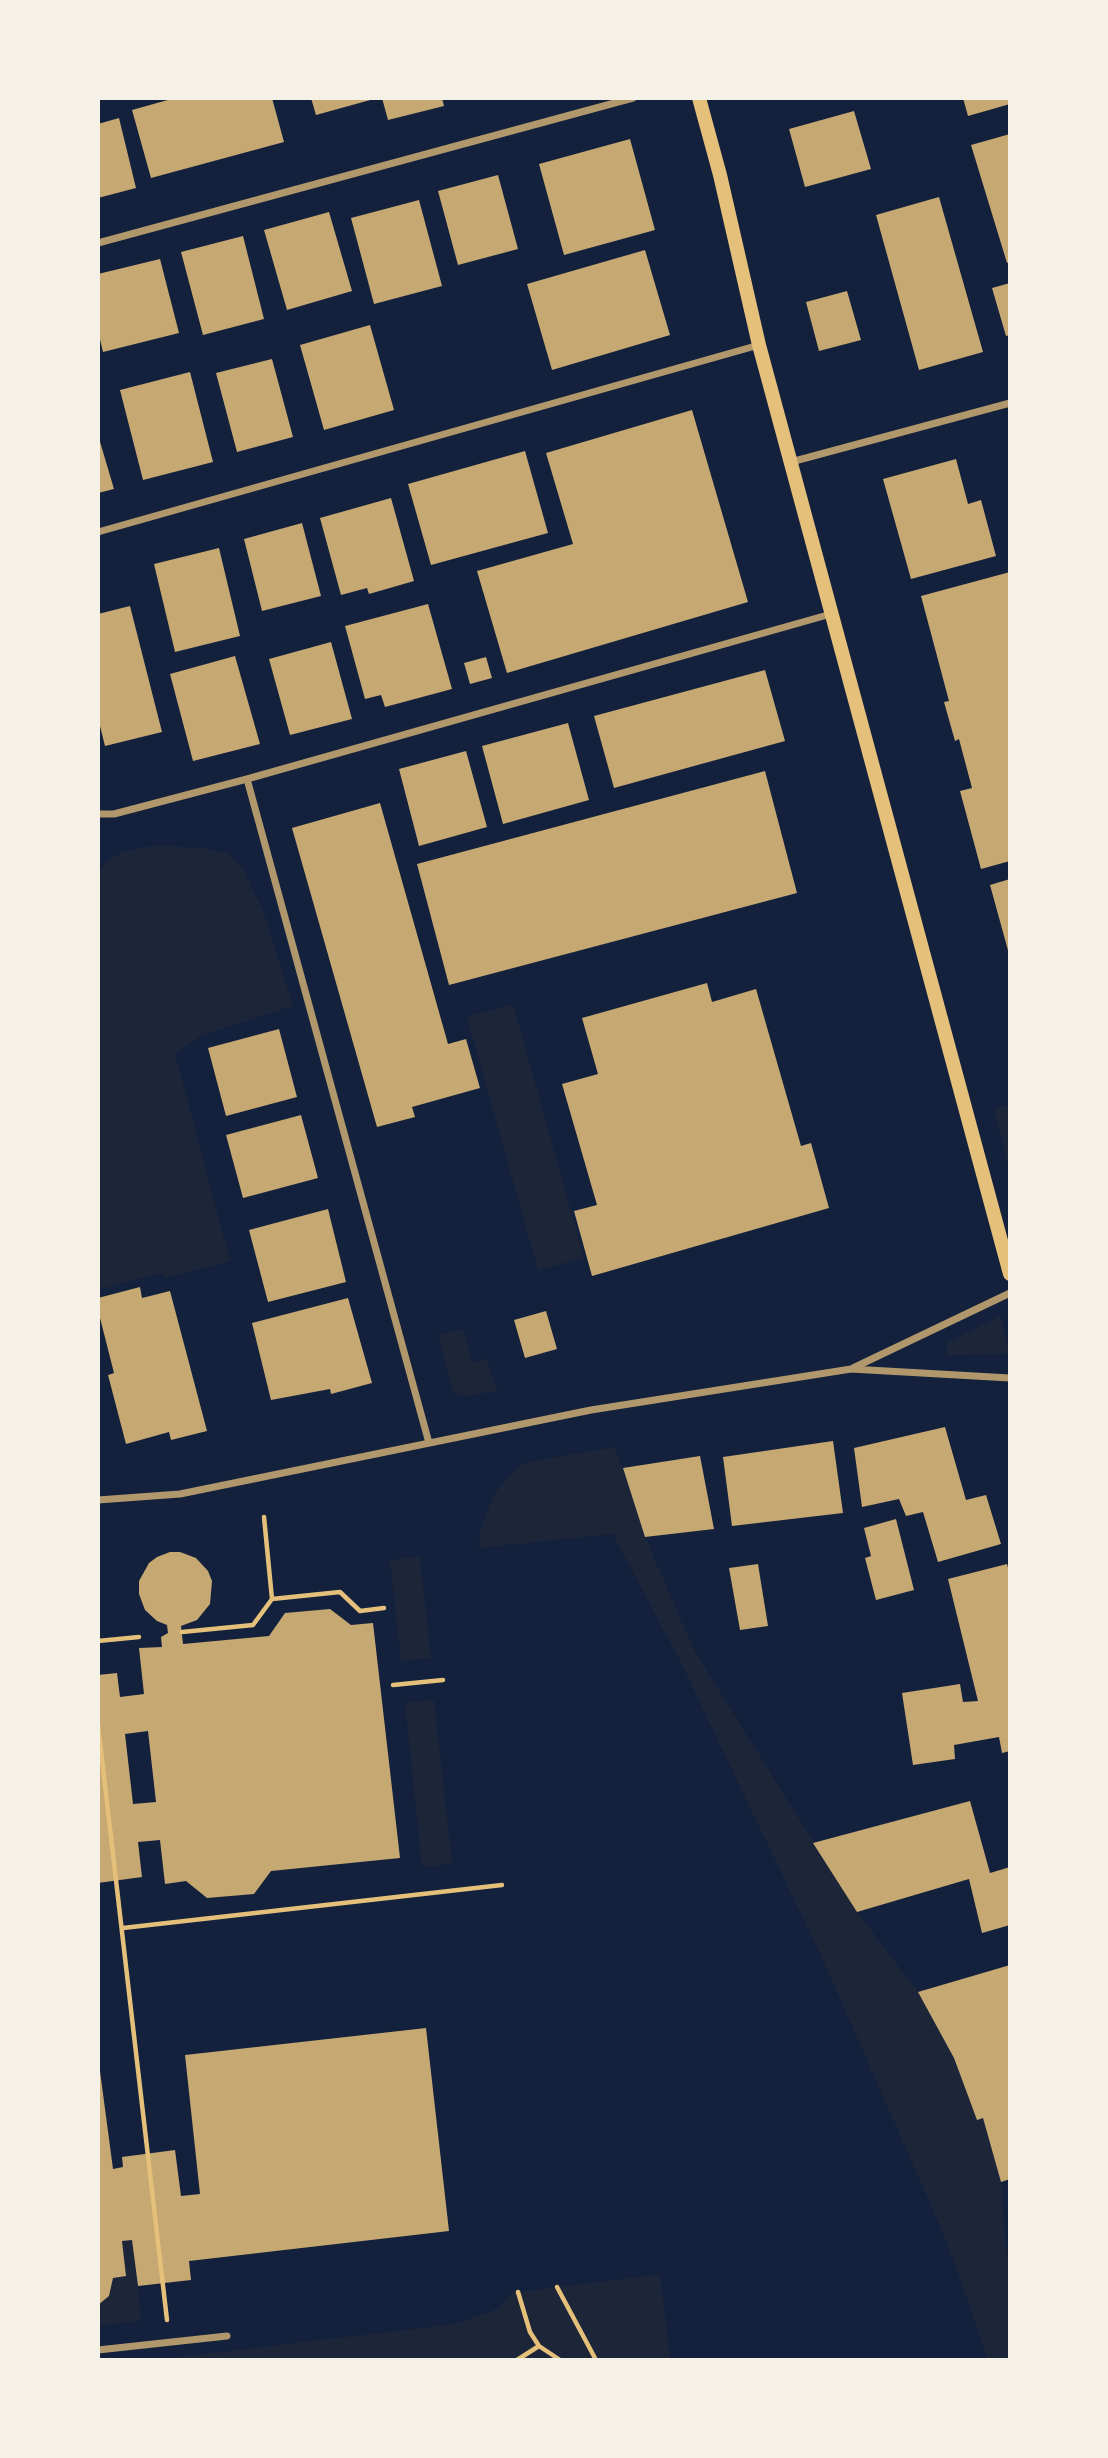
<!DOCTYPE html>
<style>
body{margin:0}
#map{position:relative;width:1108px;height:2458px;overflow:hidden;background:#14213d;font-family:Signika,sans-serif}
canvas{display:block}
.frame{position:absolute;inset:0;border:100px solid #f6f1e7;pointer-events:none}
</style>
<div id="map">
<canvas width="1108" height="2458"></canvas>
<div class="frame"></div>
</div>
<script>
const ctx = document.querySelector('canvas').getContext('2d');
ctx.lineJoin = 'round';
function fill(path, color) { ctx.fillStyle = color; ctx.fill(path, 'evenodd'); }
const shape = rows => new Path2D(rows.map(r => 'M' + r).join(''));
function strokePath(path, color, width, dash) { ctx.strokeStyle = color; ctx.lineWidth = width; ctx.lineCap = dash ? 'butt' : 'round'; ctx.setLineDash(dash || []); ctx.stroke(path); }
const green = shape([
 [164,846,202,848,228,854,244,871,264,913,293,1006,203,1035,175,1053,230,1261,164,1278,162,1273,98,1290,98,913,100,912,98,875,106,862,122,852,146,847],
 [513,1004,584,1258,538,1270,467,1017],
 [1010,1104,1010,1172,994,1109],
 [1001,1316,1010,1353,968,1355,949,1355,947,1353,947,1343],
 [463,1329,472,1362,486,1359,498,1391,463,1396,456,1394,452,1389,438,1335],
 [615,1447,645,1537,694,1650,857,1912,918,1992,954,2058,977,2119,983,2118,1001,2182,1006,2248,1010,2265,1010,2360,988,2360,947,2242,823,1960,681,1663,613,1534,479,1548,481,1528,495,1493,520,1465,527,1462],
 [420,1557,431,1658,401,1661,390,1560],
 [434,1700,452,1864,422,1867,405,1703],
 [132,2240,141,2321,98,2326,98,2305,109,2296,113,2278,126,2276,122,2241],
 [660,2274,670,2360,155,2360,454,2324,492,2311,500,2307,511,2293]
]);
const building = shape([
 [175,98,272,98,284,142,151,178,132,110],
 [311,98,374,98,374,99,316,115],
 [382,98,442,98,444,106,388,120],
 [963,98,1010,98,1010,104,968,116],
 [854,111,871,169,805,187,789,129],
 [119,118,136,188,98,198,98,124],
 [1010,134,1010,262,1007,263,971,145],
 [630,139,655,230,564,255,539,164],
 [498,175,518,249,458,265,438,191],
 [939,197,983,352,919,370,876,215],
 [419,200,442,286,374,304,351,218],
 [329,212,352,291,287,310,264,230],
 [243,236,264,319,203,335,181,252],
 [645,250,670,335,552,370,527,284],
 [160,259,179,333,103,352,98,331,98,274],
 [1010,283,1010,335,1006,336,992,288],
 [847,291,861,340,819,351,806,302],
 [370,325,394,410,324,430,300,345],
 [272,359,293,437,237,452,216,373],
 [190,372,213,462,143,480,120,390],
 [692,410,748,602,507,673,477,571,573,544,546,453],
 [98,435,114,489,98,493],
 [525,451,548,533,431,565,408,484],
 [956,459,968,504,981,500,996,556,911,579,883,479],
 [391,498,414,581,369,594,367,588,341,595,320,518],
 [302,523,321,596,262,611,244,539],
 [219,548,240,636,175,652,154,564],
 [1010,572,1010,861,981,869,960,791,972,788,959,739,955,741,944,702,949,701,921,596],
 [428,604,452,689,385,707,381,695,365,699,345,626],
 [130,606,162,732,105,746,98,718,98,614],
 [331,642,352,719,290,735,269,659],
 [235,656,260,744,193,761,170,674],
 [486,657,492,678,470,684,464,663],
 [765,670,785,741,614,788,594,716],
 [568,723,589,800,503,824,482,746],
 [466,751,487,827,419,846,399,769],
 [765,771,797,893,449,985,417,864],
 [380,803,448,1044,466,1039,480,1088,412,1107,415,1117,377,1127,292,828],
 [1010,879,1010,954,1009,954,990,885],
 [707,983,712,1002,756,989,801,1146,811,1143,829,1208,592,1276,574,1211,597,1205,562,1084,598,1074,582,1018],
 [279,1029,297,1097,226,1116,208,1048],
 [301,1115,318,1178,243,1198,226,1135],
 [328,1209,346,1282,268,1302,249,1230],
 [140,1287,142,1298,170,1291,207,1431,171,1440,169,1432,126,1444,108,1375,114,1373,98,1310,98,1298],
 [348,1298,372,1383,331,1394,330,1389,271,1400,252,1323],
 [546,1311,557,1349,525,1358,514,1320],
 [945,1427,966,1500,986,1495,1001,1544,938,1562,923,1512,906,1516,899,1499,862,1507,854,1448],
 [833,1441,843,1513,732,1526,723,1457],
 [700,1456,714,1529,645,1537,623,1468],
 [896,1519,914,1590,876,1600,865,1558,871,1556,864,1528],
 [170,1552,180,1552,196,1558,208,1571,212,1581,210,1604,197,1620,181,1626,183,1644,269,1636,285,1613,330,1609,351,1625,373,1623,400,1858,271,1871,254,1894,207,1898,186,1881,165,1884,160,1840,138,1842,142,1877,98,1883,98,1675,117,1673,120,1697,144,1694,139,1648,162,1647,161,1637,168,1633,167,1625,157,1621,145,1610,139,1594,139,1581,149,1563,157,1557],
 [148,1731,156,1802,133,1804,125,1734],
 [758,1564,768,1626,740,1630,729,1568],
 [1007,1564,1010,1575,1010,1751,1002,1753,999,1737,954,1745,955,1759,913,1765,902,1693,960,1684,963,1702,978,1701,948,1579],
 [970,1801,990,1873,1010,1867,1010,1925,982,1933,969,1879,857,1912,813,1843],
 [1010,1965,1010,2179,1001,2182,983,2118,977,2120,954,2058,918,1992],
 [426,2028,449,2231,189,2261,191,2280,138,2286,132,2240,122,2241,126,2276,113,2278,109,2296,98,2305,98,2056,113,2169,123,2167,122,2157,175,2150,181,2196,200,2194,185,2055]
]);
const path = shape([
 [264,1517,272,1599],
 [182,1632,253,1625,272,1599,340,1592,360,1611,384,1608],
 [98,1641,139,1637],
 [393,1685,443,1680],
 [98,1725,167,2320],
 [123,1928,502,1885],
 [557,2287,596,2360],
 [518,2292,530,2332,539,2346],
 [517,2360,539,2346,560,2360]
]);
const minor = shape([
 [98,243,633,98],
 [791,462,1010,403],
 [98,532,759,345],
 [247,779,429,1443],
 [98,814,114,814,247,779,831,614],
 [853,1368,1010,1293],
 [98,1500,180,1494,591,1410,851,1369,1010,1378],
 [98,2350,227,2336]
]);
const secondary = shape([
 [699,98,720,175,759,345,1010,1274]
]);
fill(green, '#1d2539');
fill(building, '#c6a872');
strokePath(path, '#e5c07b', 4.5);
strokePath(minor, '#b1986c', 7);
strokePath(secondary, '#e5c07b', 14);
</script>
